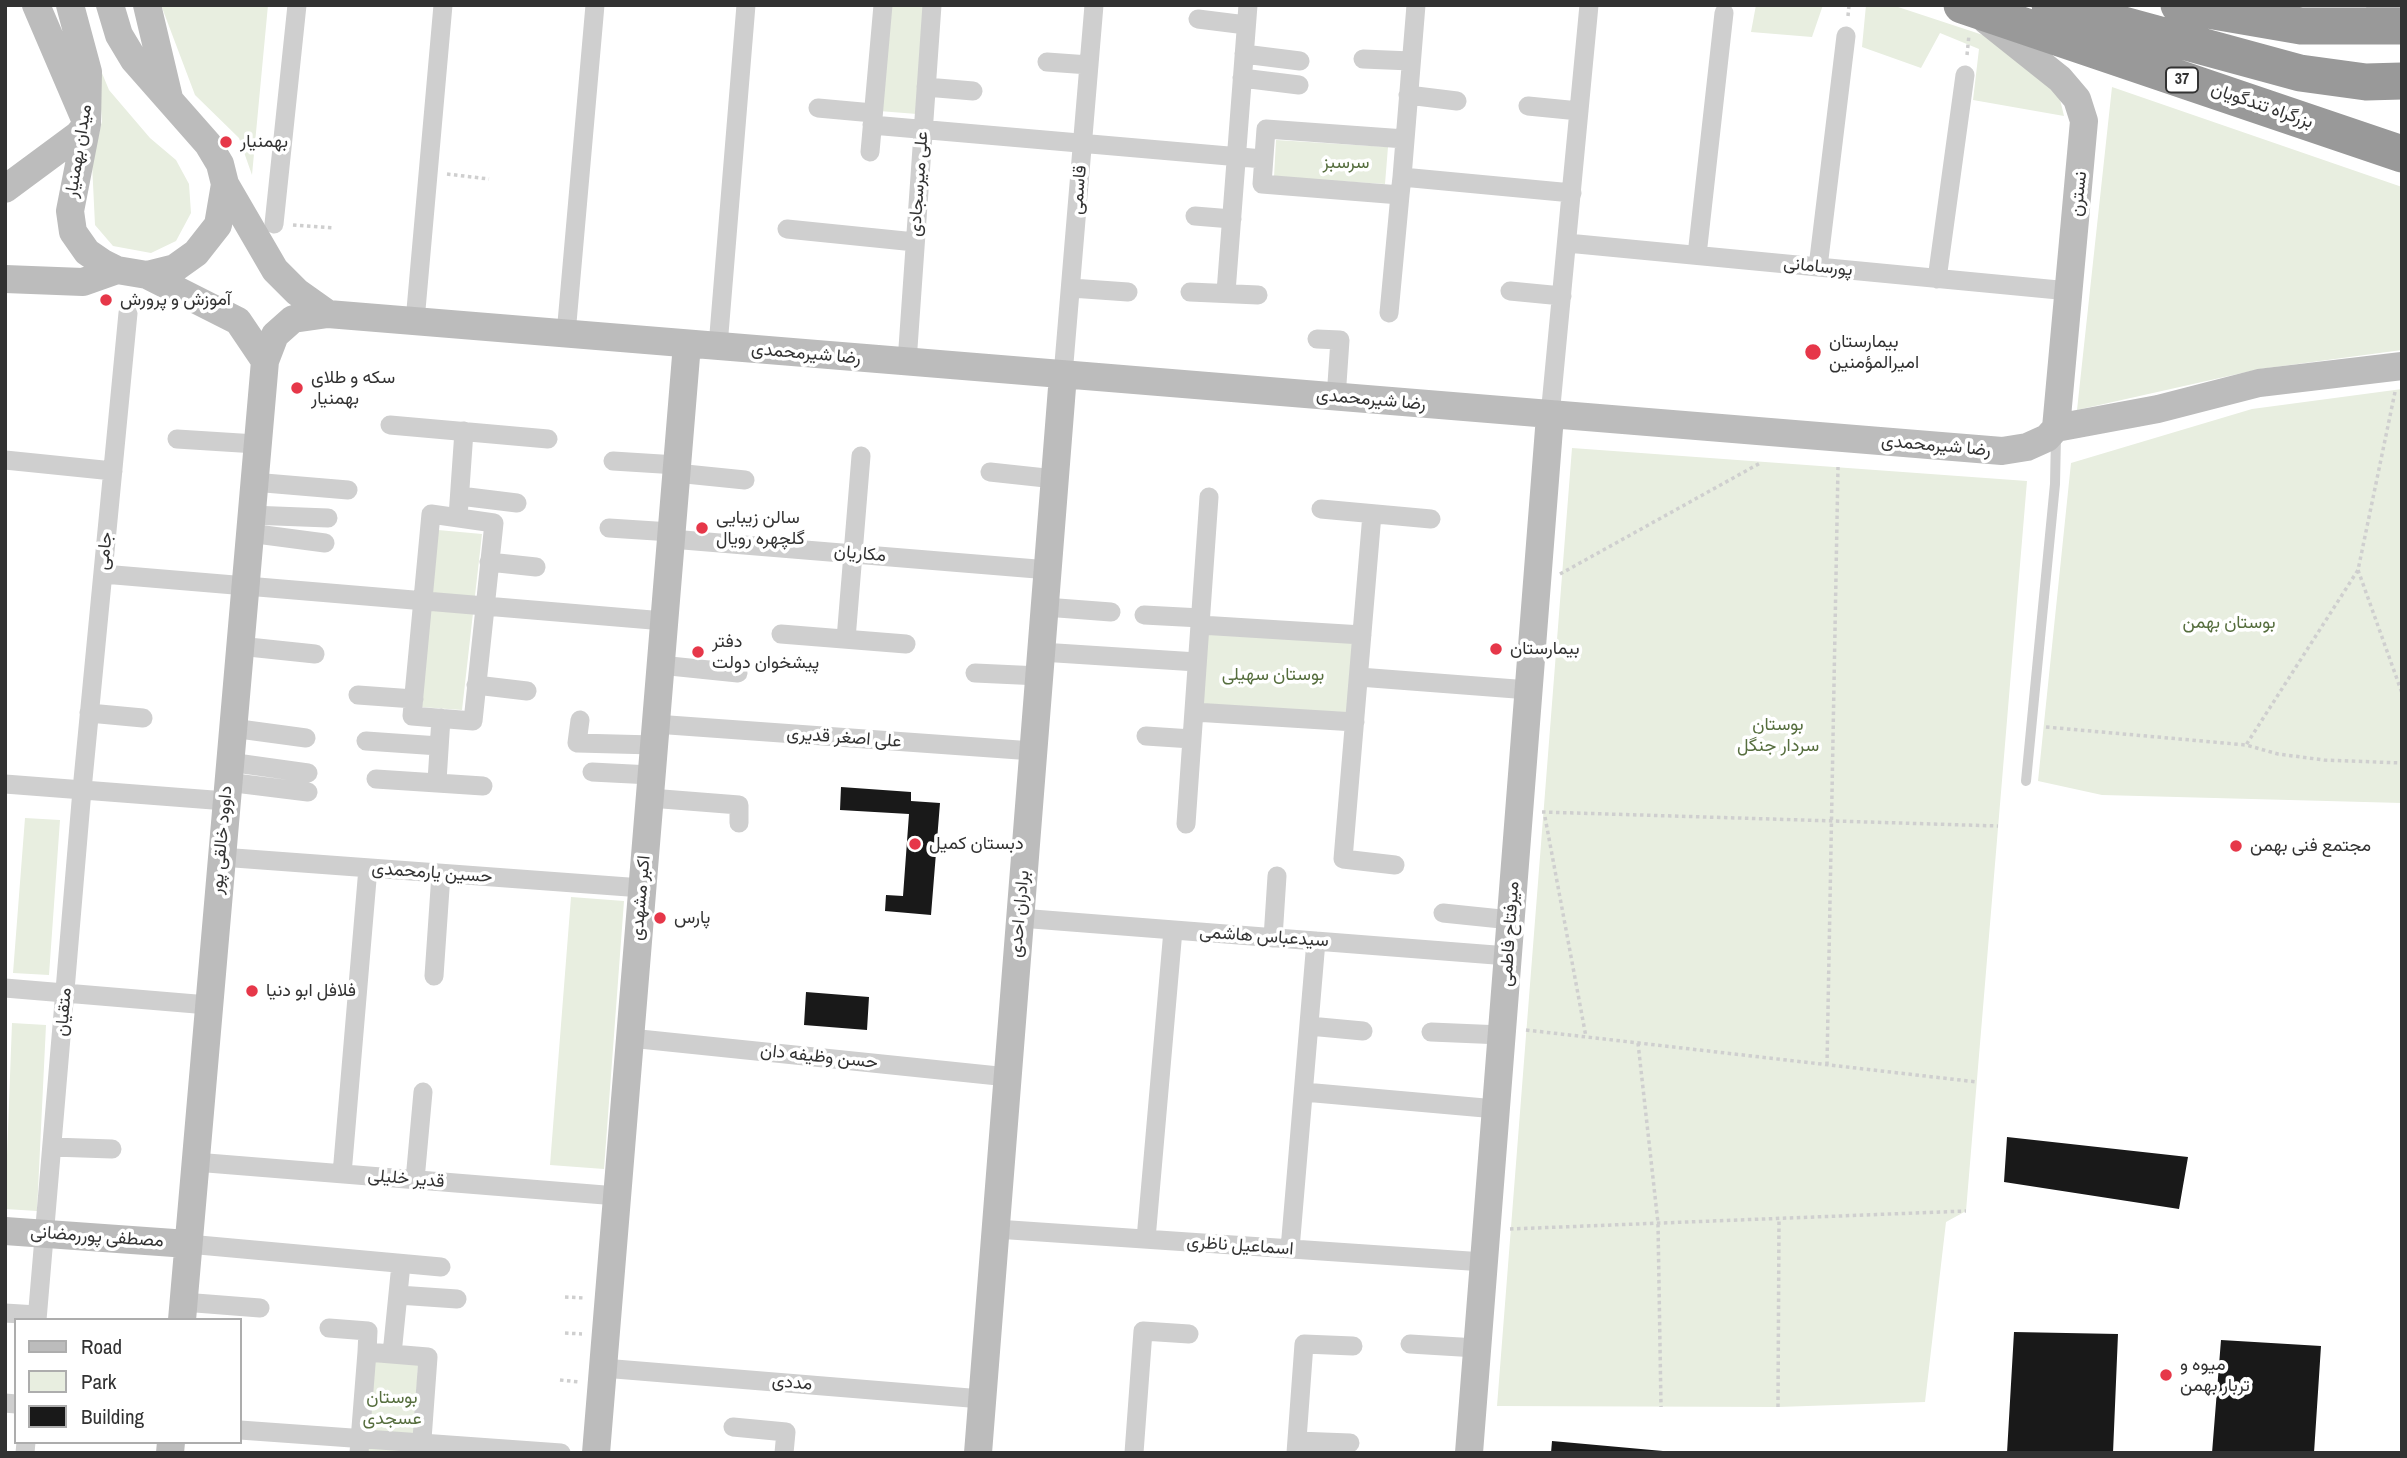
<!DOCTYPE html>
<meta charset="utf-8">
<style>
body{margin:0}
#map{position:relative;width:2407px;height:1458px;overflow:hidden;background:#fff;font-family:"Archivo Narrow",sans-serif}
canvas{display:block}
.frame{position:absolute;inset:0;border:7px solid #323232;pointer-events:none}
.legend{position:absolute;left:14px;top:1318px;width:228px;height:126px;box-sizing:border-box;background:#fff;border:2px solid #adadad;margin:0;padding:9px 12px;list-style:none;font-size:21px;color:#323232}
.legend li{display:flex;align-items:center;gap:14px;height:35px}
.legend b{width:35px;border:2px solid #adadad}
</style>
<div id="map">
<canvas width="2407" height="1458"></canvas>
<div class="frame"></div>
<ul class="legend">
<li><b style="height:9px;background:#bcbcbc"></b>Road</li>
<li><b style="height:19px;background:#e8eee0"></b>Park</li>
<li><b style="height:19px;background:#191919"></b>Building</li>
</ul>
</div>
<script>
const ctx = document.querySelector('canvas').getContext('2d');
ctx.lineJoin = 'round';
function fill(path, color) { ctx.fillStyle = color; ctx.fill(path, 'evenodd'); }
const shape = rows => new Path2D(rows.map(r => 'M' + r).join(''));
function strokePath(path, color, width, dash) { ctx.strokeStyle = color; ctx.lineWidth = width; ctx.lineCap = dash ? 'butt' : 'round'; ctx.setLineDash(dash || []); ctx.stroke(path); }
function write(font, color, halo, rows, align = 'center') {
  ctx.font = font + ' "Archivo Narrow",Vazirmatn,sans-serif'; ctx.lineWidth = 7; ctx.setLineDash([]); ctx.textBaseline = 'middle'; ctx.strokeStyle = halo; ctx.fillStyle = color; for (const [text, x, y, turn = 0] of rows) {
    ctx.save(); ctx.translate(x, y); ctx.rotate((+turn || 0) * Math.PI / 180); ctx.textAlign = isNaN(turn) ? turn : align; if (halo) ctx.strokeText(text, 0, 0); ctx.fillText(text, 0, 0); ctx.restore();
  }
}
const green = shape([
 [161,5,268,5,252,175,239,138,195,95],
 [887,5,926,5,917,114,879,111],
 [1756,5,1823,5,1812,37,1751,32],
 [1866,5,1892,5,1983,35,2058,91,2064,116,1973,100,1979,49,1940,33,1921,68,1862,47],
 [97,61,109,90,150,138,176,160,189,184,191,213,176,241,151,253,113,246,95,225,92,163,102,121],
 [2112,87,2402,187,2402,350,2260,369,2077,410],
 [1276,140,1388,147,1385,184,1274,177],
 [2402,389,2402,803,2102,795,2038,781,2071,463,2252,409],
 [1572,448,2027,481,1966,1211,1946,1222,1925,1402,1778,1407,1497,1406],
 [438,530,482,534,462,710,421,707],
 [1200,627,1353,640,1346,722,1193,709],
 [25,818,60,820,49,975,13,973],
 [571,897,624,901,604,1169,550,1165],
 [12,1023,46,1025,37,1211,5,1209],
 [371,1361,418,1365,413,1453,365,1453]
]);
const building = shape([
 [841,787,911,792,911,801,940,803,931,915,885,911,886,895,903,896,909,814,840,810],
 [806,992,869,997,867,1030,804,1025],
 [2007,1137,2188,1157,2179,1209,2004,1182],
 [2014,1332,2118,1334,2113,1453,2007,1453],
 [2221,1340,2321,1346,2314,1453,2212,1453],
 [1552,1441,1663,1451,1663,1453,1551,1453]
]);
const highwayTunnel = shape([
 [2367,5,2402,16]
]);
const path = shape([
 [1848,16,1849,5],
 [1967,55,1969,35],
 [447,174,489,179],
 [293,225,334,228],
 [2395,392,2358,570,2246,745,2278,754,2324,760,2402,763],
 [2358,570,2402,693],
 [1560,574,1762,462],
 [2046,727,2246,745],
 [1542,812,1998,826],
 [1545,817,1586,1037],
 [1526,1030,1977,1082],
 [1638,1043,1658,1223,1661,1407],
 [1827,1065,1838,467],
 [1510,1229,1966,1211],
 [565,1297,585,1298],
 [565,1333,582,1334],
 [560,1380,579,1382],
 [1778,1407,1779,1218]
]);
const lane = shape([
 [2026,781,2055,484,2056,436]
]);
const street = shape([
 [1198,19,1246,25],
 [1244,54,1300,61],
 [1363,59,1411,61],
 [1047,62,1089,65],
 [1242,78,1299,85],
 [926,87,973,91],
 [1408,95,1457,101],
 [1528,106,1579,111],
 [818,108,873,113],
 [872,125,1263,159],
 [1405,139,1266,129,1262,184,1400,195,1402,177,1416,5],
 [870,152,883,5],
 [1402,177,1572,193],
 [1195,216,1232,219],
 [274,224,297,5],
 [787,229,915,242],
 [1567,243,2069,291],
 [1697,255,1724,13],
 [1818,267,1846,36],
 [1937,279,1965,75],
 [1071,288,1128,292],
 [1510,291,1562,296],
 [1190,292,1258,295],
 [1226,292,1248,5],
 [1389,313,1400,195],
 [415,321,443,5],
 [566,334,595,5],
 [1317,339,1340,340,1336,398],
 [718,346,746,5],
 [907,362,932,5],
 [1063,375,1094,5],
 [1550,416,1589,5],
 [390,425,548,439],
 [177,439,256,444],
 [5,460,113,471],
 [613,461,677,465],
 [990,472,1055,479],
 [676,473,745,480],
 [253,482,348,490],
 [460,496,517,503],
 [1321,509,1431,519],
 [431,514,494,523,473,721,412,716,431,514],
 [1372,514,1343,859,1395,865],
 [250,515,328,518],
 [458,517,464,431],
 [609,528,671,532],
 [249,533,325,543],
 [671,539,1049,570],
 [489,562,536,567],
 [103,574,664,621],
 [1045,607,1111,612],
 [1144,615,1201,618],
 [1200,625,1362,635],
 [781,634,906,644],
 [846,639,861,456],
 [239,646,315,654],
 [1041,652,1197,662],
 [660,665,738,673],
 [975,673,1040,676],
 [1359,677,1529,690],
 [476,685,527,691],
 [358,695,414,699],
 [1194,712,1355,722],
 [89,713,143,718],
 [580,720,577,743,654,745],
 [655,724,1033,751],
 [232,728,306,738],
 [1146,736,1192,739],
 [366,741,439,746],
 [229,762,308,773],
 [592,772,651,775],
 [376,779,483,786],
 [437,781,441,718],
 [227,782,308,792],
 [5,784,226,801],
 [650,798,739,805,739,823],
 [1186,824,1209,497],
 [221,857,642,888],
 [1443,913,1511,920],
 [1020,918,1508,956],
 [1273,938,1277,876],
 [434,976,441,874],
 [5,988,208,1005],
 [1309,1026,1363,1031],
 [1431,1032,1502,1035],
 [630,1038,1008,1077],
 [1304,1092,1496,1109],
 [52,1147,112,1149],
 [195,1162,617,1196],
 [342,1174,368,868],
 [415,1180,423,1092],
 [996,1229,1484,1262],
 [1146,1239,1173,930],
 [188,1244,441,1267],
 [1290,1249,1316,941],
 [398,1295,457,1299],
 [183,1302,260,1308],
 [5,1313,37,1315],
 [37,1320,82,790,128,313],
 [329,1328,368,1331,367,1352],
 [1410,1344,1477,1348],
 [392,1354,401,1264],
 [603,1368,982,1399],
 [5,1403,16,1404],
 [733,1427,786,1432,784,1453],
 [240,1430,561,1453],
 [1297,1441,1350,1443],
 [25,1453,26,1442],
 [359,1453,367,1352,428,1357,421,1453],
 [1134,1453,1143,1331,1189,1334],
 [1296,1453,1304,1344,1353,1346]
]);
const secondary = shape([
 [70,5,88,72,87,124,70,211,73,232,87,252,103,263,117,270,147,275,175,268,196,253,218,225,225,184,220,164,208,144,134,60,119,35,110,5],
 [147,5,169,98],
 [1986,20,2060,79,2077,99,2084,121,2056,428],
 [225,184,275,270,297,292,328,314],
 [5,189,78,135,87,124,36,5],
 [147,275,238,321,265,361],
 [5,279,83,282,117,270],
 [5,1231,188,1244],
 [182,1320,265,361,275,335,293,319,328,314,2002,451,2027,447,2047,438,2056,428,2158,409,2259,383,2402,366],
 [170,1453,171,1442],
 [596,1453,687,344],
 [978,1453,1063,375],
 [1469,1453,1550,416]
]);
const highway = shape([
 [1962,5,2402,154],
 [2050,5,2300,73,2366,82,2402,81],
 [2179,5,2301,26,2402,26]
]);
const markers = [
 [226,142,7,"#e63749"],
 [106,300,7,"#e63749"],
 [1813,352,9,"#e63749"],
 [297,388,7,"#e63749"],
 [702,528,7,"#e63749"],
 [1496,649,7,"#e63749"],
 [698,652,7,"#e63749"],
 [915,844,7,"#e63749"],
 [2236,846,7,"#e63749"],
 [660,918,7,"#e63749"],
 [252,991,7,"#e63749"],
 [2166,1375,7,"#e63749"]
];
const shields = [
 [2182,80,32]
];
const shieldNames = [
 ["37",2182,80]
];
const streetNames = [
 ["بزرگراه تندگویان",2262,106,19],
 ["میدان بهمنیار",79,151,-81],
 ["علی میرسجادی",919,184,-86],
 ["قاسمی",1079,190,-85],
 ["نسترن",2079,194,-84],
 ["پورسامانی",1818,267,6],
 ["رضا شیرمحمدی",806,354,5],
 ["رضا شیرمحمدی",1371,400,5],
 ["رضا شیرمحمدی",1936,446,5],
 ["جامی",105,551,-84],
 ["مکاریان",860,554,5],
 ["علی اصغر قدیری",844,738,4],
 ["داوود خالقی پور",222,840,-85],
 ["حسین یارمحمدی",432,873,4],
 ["اکبر مشهدی",641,898,-85],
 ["برادران احدی",1020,914,-85],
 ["میرفتاح فاطمی",1510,934,-86],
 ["سیدعباس هاشمی",1264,937,4],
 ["متقیان",64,1012,-85],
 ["حسن وظیفه دان",819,1057,6],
 ["قدیر خلیلی",406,1179,5],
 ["مصطفی پوررمضانی",97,1237,4],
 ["اسماعیل ناظری",1240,1246,4],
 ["مددی",792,1383,5]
];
const poiNames = [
 ["بهمنیار",240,142],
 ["آموزش و پرورش",120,300],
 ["بیمارستان",1829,342],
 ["امیرالمؤمنین",1829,363],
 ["سکه و طلای",311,378],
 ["بهمنیار",311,399],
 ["سالن زیبایی",716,518],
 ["گلچهره رویال",716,539],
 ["دفتر",712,642],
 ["پیشخوان دولت",712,663],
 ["بیمارستان",1510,649],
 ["دبستان کمیل",929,844],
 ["مجتمع فنی بهمن",2250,846],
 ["پارس",674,918],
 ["فلافل ابو دنیا",266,991],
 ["میوه و",2180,1365],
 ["تربار بهمن",2180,1386]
];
const parkNames = [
 ["سرسبز",1346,163],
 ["بوستان بهمن",2229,623],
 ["بوستان سهیلی",1273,675],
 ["بوستان",1778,725],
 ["سردار جنگل",1778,746],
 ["بوستان",392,1398],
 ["عسجدی",392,1419]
];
fill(green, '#e8eee0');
fill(building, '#191919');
strokePath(highwayTunnel, '#d6d6d6', 37, [37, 18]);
strokePath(path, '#cfcfcf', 3.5, [3.5, 3.5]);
strokePath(lane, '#cfcfcf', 10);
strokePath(street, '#cfcfcf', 19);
strokePath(secondary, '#bcbcbc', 28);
strokePath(highway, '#999', 37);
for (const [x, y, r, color] of markers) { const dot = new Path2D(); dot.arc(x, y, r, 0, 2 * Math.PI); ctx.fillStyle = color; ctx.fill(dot); strokePath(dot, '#fff', 2.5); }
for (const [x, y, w] of shields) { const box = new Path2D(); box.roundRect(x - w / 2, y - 12.5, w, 25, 5); ctx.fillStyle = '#fff'; ctx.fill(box); strokePath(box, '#323232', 2); }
write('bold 16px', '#323232', null, shieldNames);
write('18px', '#323232', '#fff', streetNames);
write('18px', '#323232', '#fff', poiNames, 'left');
write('18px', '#566e3e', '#fff', parkNames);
</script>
